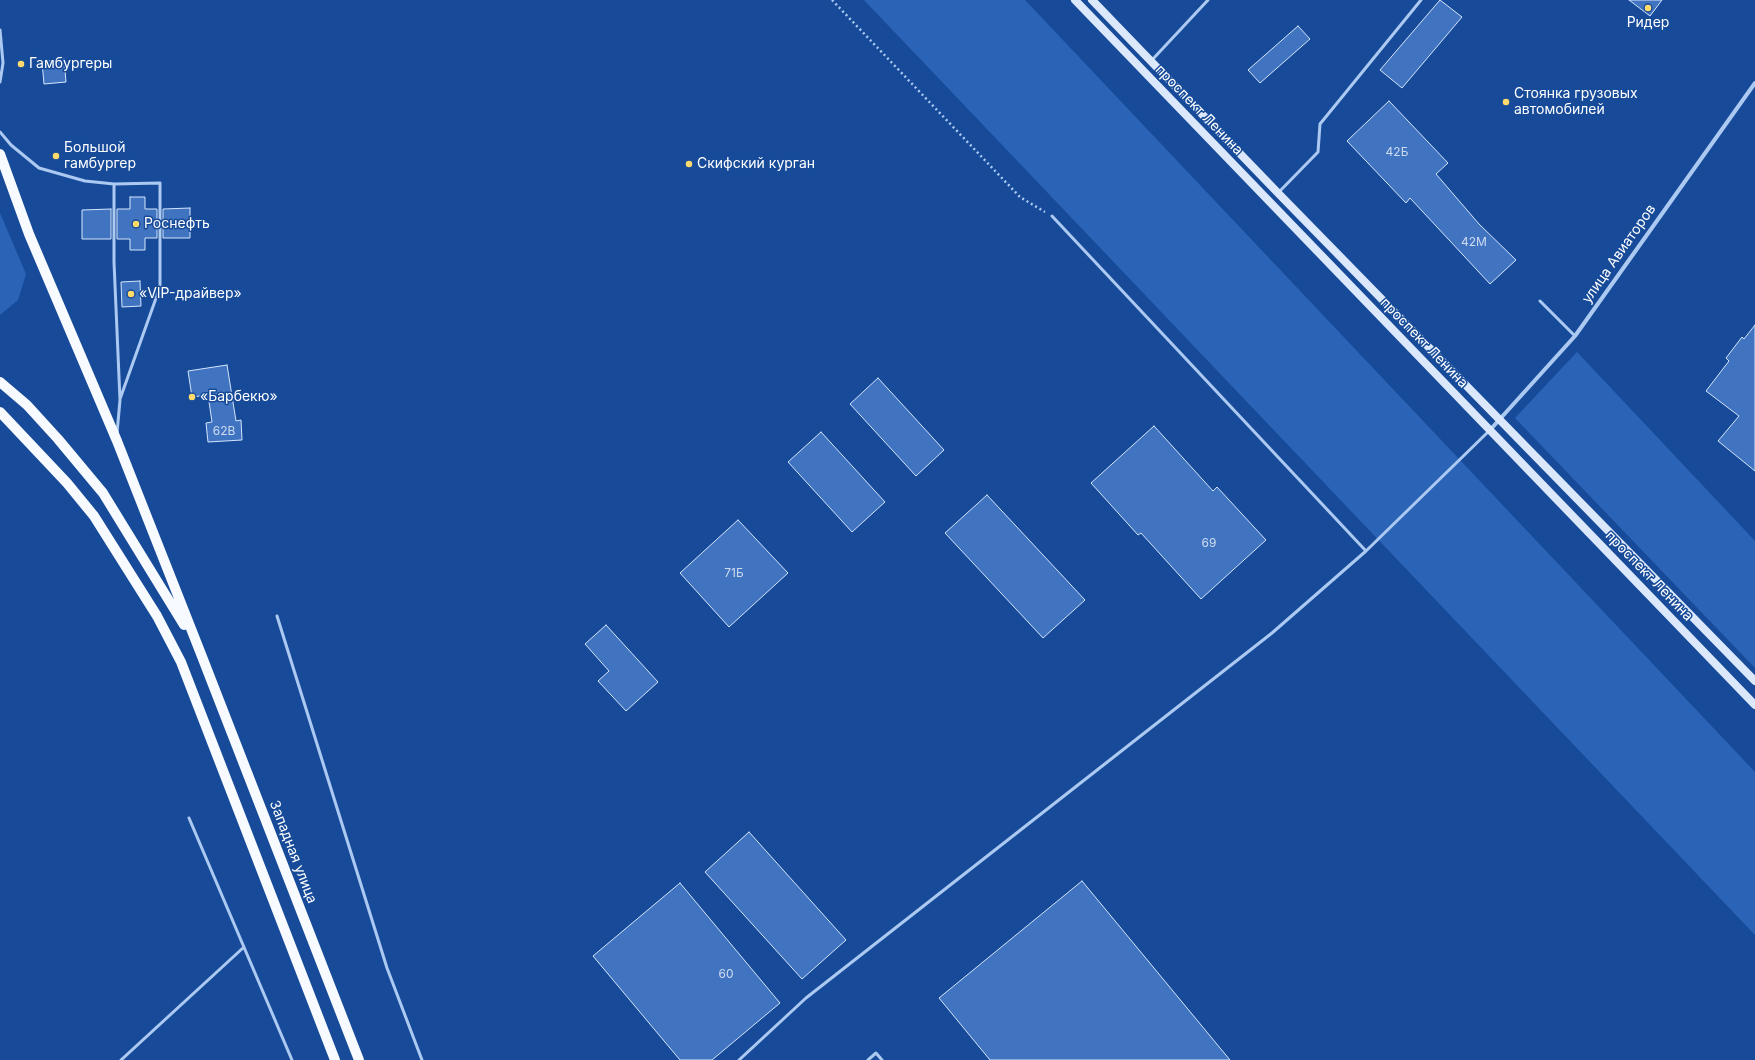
<!DOCTYPE html>
<meta charset="utf-8">
<style>
body{margin:0}
canvas{display:block;background:#174b99}
</style>
<canvas width="1755" height="1060"></canvas>
<script>
const ctx = document.querySelector('canvas').getContext('2d');
ctx.lineJoin = 'round';
function fill(path, color) { ctx.fillStyle = color; ctx.fill(path, 'evenodd'); }
const shape = rows => new Path2D(rows.map(r => 'M' + r).join(''));
function strokePath(path, color, width, dash) { ctx.strokeStyle = color; ctx.lineWidth = width; ctx.lineCap = dash ? 'butt' : 'round'; ctx.setLineDash(dash || []); ctx.stroke(path); }
function write(font, color, halo, rows, align = 'center') {
  ctx.font = font + ' Inter,sans-serif'; ctx.lineWidth = 3; ctx.setLineDash([]); ctx.textBaseline = 'middle'; ctx.strokeStyle = halo; ctx.fillStyle = color; for (const [text, x, y, turn = 0] of rows) {
    ctx.save(); ctx.translate(x, y); ctx.rotate((+turn || 0) * Math.PI / 180); ctx.textAlign = isNaN(turn) ? turn : align; if (halo) ctx.strokeText(text, 0, 0); ctx.fillText(text, 0, 0); ctx.restore();
  }
}
const green = shape([
 [864,0,1025,0,1755,772,1755,935],
 [0,213,26,274,18,300,0,315],
 [1577,352,1755,541,1755,668,1515,418]
]);
const building = shape([
 [1440,0,1462,17,1402,88,1380,70,1440,0],
 [1629,0,1662,0,1650,16,1629,0],
 [1298,26,1310,39,1260,83,1248,70,1298,26],
 [64,59,66,82,44,84,42,62,64,59],
 [1389,101,1448,163,1436,174,1479,224,1516,260,1490,284,1410,198,1406,203,1347,141,1389,101],
 [130,197,145,197,145,209,157,209,157,238,145,238,145,250,130,250,130,239,117,239,117,209,130,209,130,197],
 [190,208,190,238,163,238,163,209,190,208],
 [111,209,111,239,82,239,82,210,111,209],
 [140,281,141,306,122,307,121,282,140,281],
 [1755,325,1755,471,1718,441,1739,416,1706,391,1729,361,1726,358,1742,337,1744,339,1755,325],
 [227,365,236,421,241,420,242,440,208,442,206,423,212,422,208,395,192,397,188,371,227,365],
 [878,378,944,450,916,476,850,404,878,378],
 [1154,426,1213,491,1217,487,1266,540,1201,599,1141,533,1138,535,1091,483,1154,426],
 [821,432,885,502,852,532,788,462,821,432],
 [987,495,1085,600,1043,638,945,533,987,495],
 [738,520,788,573,729,627,680,573,738,520],
 [606,625,658,682,626,711,598,681,609,671,585,644,606,625],
 [749,832,846,940,802,979,705,872,749,832],
 [1082,881,1230,1060,990,1060,939,998,1082,881],
 [680,883,780,1003,712,1060,680,1060,593,956,680,883]
]);
const path = shape([
 [832,0,1020,197,1045,212]
]);
const lane = shape([
 [0,30,3,63,0,82],
 [1152,60,1208,0],
 [0,132,11,145,39,168,85,181,114,184,114,262,120,400,117,433],
 [114,184,160,183,160,287,120,399],
 [1278,193,1318,152,1320,124,1421,0],
 [1052,216,1366,551],
 [1540,301,1575,336],
 [277,616,387,968,422,1060],
 [189,818,292,1060],
 [121,1060,244,947],
 [739,1060,806,998,1272,633,1366,551,1489,431],
 [868,1060,876,1053,882,1060]
]);
const street = shape([
 [1490,430,1575,336,1755,83]
]);
const secondary = shape([
 [1075,0,1755,705],
 [1092,0,1278,193,1755,681]
]);
const primary = shape([
 [0,154,29,234,117,441,201,654,359,1060],
 [0,382,27,405,58,439,103,493,184,625],
 [0,412,67,483,94,516,157,616,181,662,335,1060]
]);
const markers = [
 [1648,8,4,"#ffdb6d"],
 [21,64,4,"#ffdb6d"],
 [1506,102,4,"#ffdb6d"],
 [56,156,4,"#ffdb6d"],
 [689,164,4,"#ffdb6d"],
 [136,224,4,"#ffdb6d"],
 [131,294,4,"#ffdb6d"],
 [192,397,4,"#ffdb6d"]
];
const numberNames = [
 ["42Б",1397,152],
 ["42М",1474,242],
 ["62В",224,431],
 ["69",1209,543],
 ["71Б",734,573],
 ["60",726,974]
];
const poiNames = [
 ["Ридер",1648,23,"center"],
 ["Гамбургеры",29,64],
 ["Стоянка грузовых",1514,94],
 ["автомобилей",1514,110],
 ["Большой",64,148],
 ["гамбургер",64,164],
 ["Скифский курган",697,164],
 ["Роснефть",144,224],
 ["«VIP-драйвер»",139,294],
 ["«Барбекю»",200,397]
];
const streetNames = [
 ["проспект Ленина",1199,110,46],
 ["улица Авиаторов",1619,254,-55],
 ["проспект Ленина",1424,343,46],
 ["проспект Ленина",1649,576,46],
 ["Западная улица",293,852,69]
];
fill(green, '#2b64b7');
fill(building, '#4074c1');
strokePath(building, '#d4e4fc', 1);
strokePath(path, '#acc9f2', 2.5, [2, 3]);
strokePath(lane, '#acc9f2', 3);
strokePath(street, '#acc9f2', 4);
strokePath(secondary, '#dbe8fc', 8);
strokePath(primary, '#f7faff', 10);
for (const [x, y, r, color] of markers) { const dot = new Path2D(); dot.arc(x, y, r, 0, 2 * Math.PI); ctx.fillStyle = color; ctx.fill(dot); strokePath(dot, '#174b99', 1.5); }
write('12px', '#cfdcf0', null, numberNames);
write('14px', '#fff', '#174b99', poiNames, 'left');
write('14px', '#fff', '#174b99', streetNames);
</script>
